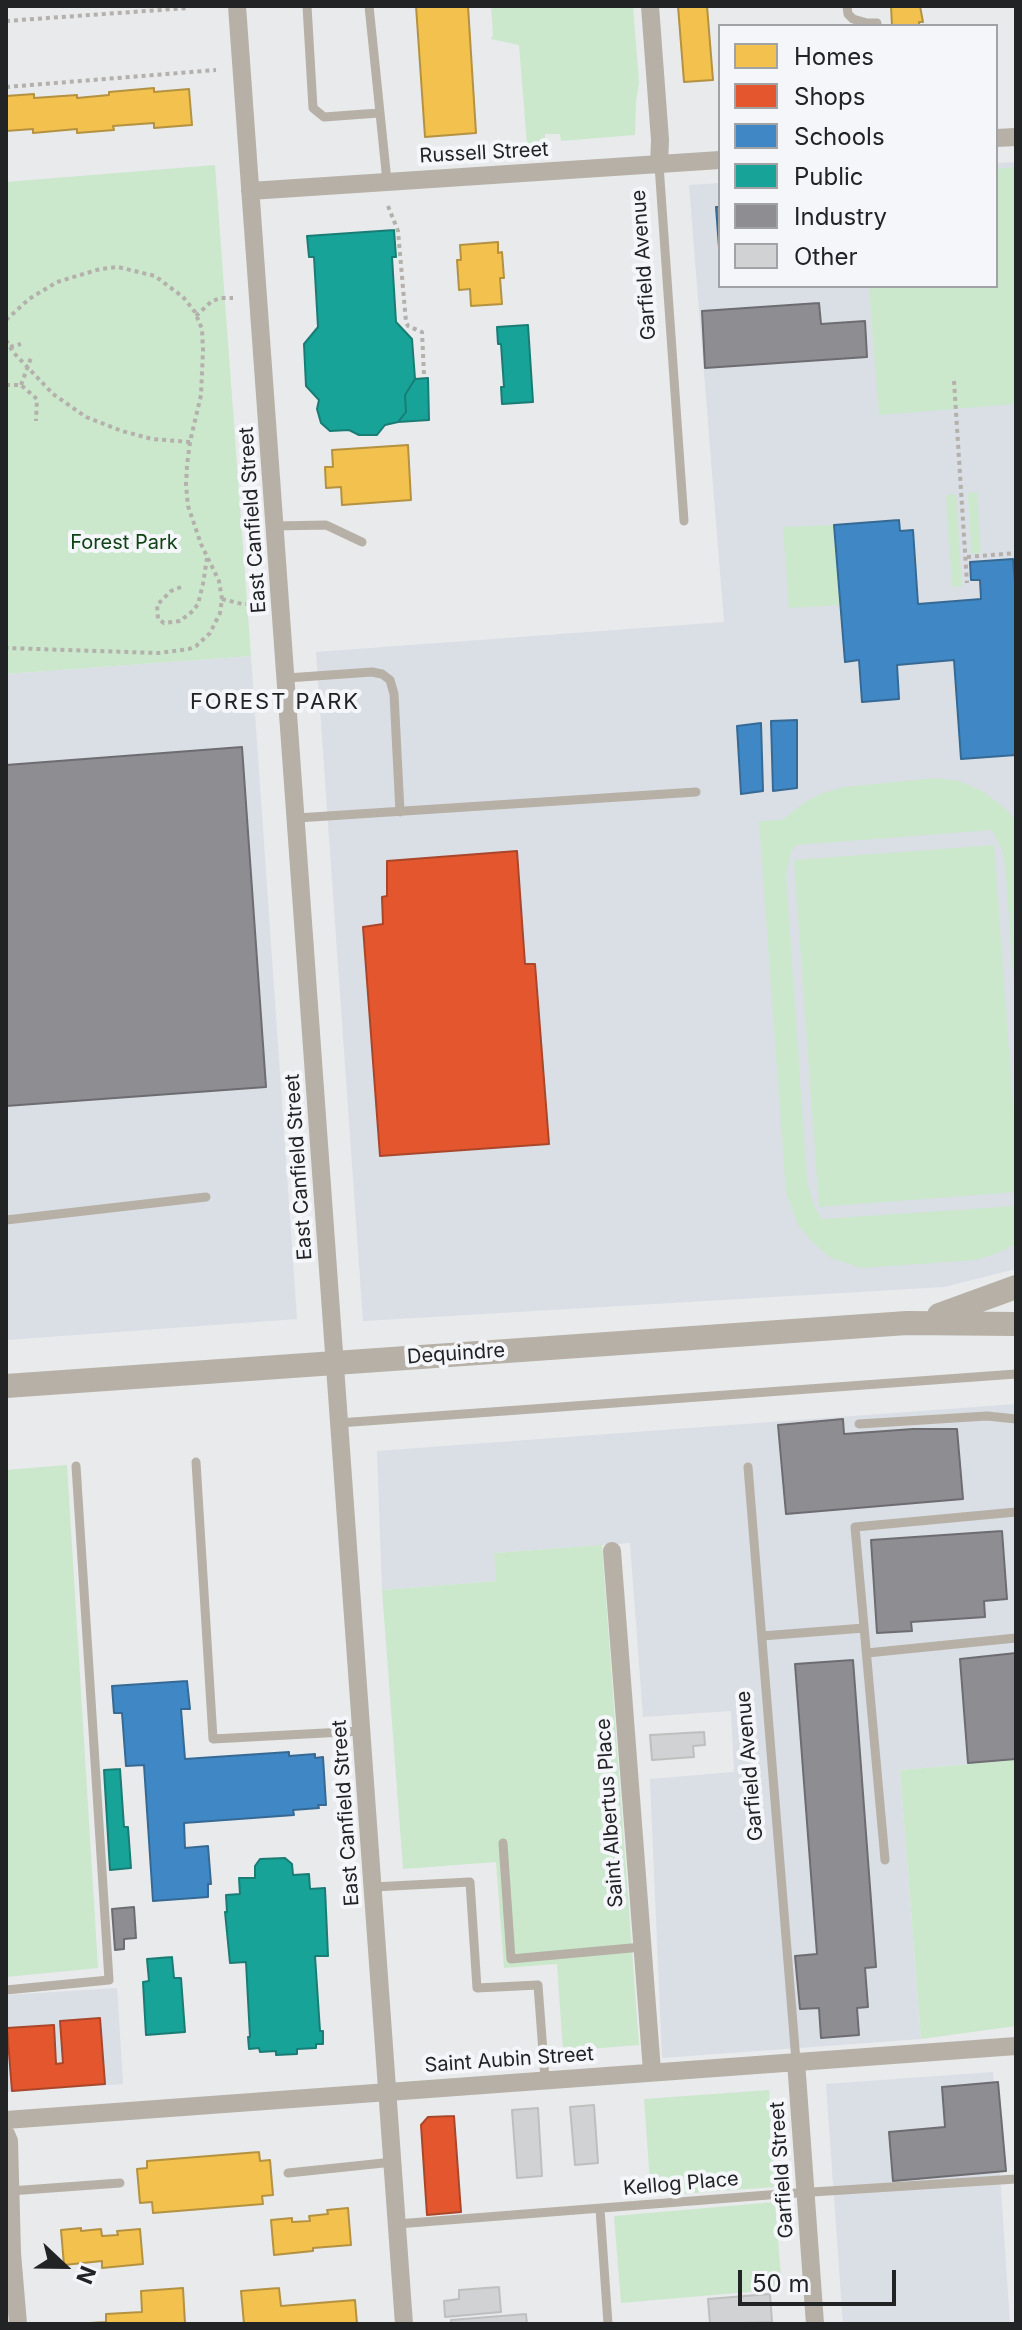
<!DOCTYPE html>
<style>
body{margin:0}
#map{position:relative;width:1022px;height:2330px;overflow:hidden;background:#e8eaec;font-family:Inter,sans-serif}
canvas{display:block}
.frame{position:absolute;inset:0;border:8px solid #222324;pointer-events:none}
.legend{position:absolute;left:718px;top:24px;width:280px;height:264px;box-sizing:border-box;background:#f4f6fa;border:2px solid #a0a2a4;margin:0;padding:10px 14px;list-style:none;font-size:24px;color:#222324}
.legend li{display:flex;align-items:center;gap:16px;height:40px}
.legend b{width:40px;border:2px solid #a0a2a4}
.north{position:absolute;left:24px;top:2226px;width:80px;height:80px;-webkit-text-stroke:6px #f4f6fa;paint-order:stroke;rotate:112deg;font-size:22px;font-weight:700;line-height:32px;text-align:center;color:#222324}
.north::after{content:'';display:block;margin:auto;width:28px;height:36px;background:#222324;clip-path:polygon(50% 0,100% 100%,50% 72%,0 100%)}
.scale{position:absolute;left:738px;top:2270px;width:158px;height:36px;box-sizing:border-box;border:4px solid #222324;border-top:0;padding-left:10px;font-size:24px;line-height:28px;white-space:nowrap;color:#222324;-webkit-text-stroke:6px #f4f6fa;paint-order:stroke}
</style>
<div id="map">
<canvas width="1022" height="2330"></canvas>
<div class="frame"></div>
<ul class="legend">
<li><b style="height:22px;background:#f2c14e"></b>Homes</li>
<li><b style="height:22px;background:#e4572e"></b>Shops</li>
<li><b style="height:22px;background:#3f88c5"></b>Schools</li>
<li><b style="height:22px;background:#17a398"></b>Public</li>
<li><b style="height:22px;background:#8d8d92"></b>Industry</li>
<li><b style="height:22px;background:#d1d2d3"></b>Other</li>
</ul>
<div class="north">N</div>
<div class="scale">50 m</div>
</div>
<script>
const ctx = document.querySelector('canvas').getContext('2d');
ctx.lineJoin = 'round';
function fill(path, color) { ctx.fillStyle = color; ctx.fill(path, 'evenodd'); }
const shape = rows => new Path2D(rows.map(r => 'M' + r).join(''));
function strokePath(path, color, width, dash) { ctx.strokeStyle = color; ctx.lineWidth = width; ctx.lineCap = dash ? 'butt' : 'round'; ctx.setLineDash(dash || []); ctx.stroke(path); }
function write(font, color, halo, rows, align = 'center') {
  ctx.font = font + ' Inter,sans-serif'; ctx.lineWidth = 8; ctx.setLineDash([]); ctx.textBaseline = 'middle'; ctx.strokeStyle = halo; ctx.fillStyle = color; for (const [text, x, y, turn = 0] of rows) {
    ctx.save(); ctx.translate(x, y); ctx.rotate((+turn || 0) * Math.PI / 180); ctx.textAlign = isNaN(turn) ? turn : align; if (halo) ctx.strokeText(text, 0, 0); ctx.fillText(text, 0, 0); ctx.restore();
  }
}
const built = shape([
 [1016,162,1016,1269,944,1287,363,1321,316,652,724,622,689,185,720,183,720,286,996,286,996,163],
 [251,656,297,1319,6,1340,6,674],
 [1016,1404,1016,1760,900,1770,921,2039,662,2058,650,1779,734,1772,731,1711,643,1717,630,1543,495,1553,496,1581,382,1590,377,1451],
 [117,1988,123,2084,8,2092,6,1995],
 [993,2072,1010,2324,843,2324,826,2084]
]);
const green = shape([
 [491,6,633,6,639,83,636,101,635,135,561,141,560,134,545,134,545,142,527,144,519,45,491,39,493,35],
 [215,165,251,656,6,674,6,182],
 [1016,167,1016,404,879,415,869,286,996,286,996,169],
 [977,492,981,553,971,554,968,493],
 [956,494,962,586,952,587,946,495],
 [834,525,840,605,789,608,783,527],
 [936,778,959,781,982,791,1007,810,1016,822,1016,1017,1005,862,1003,852,992,830,796,845,791,852,786,875,807,1181,814,1206,822,1219,1016,1206,1016,1243,1003,1251,976,1260,861,1268,831,1258,812,1242,798,1225,786,1193,759,821,782,820,805,802,823,793,844,787],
 [994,845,1016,1147,1016,1192,819,1207,794,860],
 [67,1465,98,1968,6,1977,6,1470],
 [602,1545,639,2045,563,2051,557,1964,504,1968,496,1862,403,1869,382,1590,496,1581,494,1553],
 [1016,1760,1016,2026,921,2039,900,1770],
 [769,2090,775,2187,651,2196,644,2099],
 [775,2202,782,2289,621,2303,614,2216]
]);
const homes = shape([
 [416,6,468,6,476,133,425,137,416,6],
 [678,6,707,6,713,80,684,82,678,6],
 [891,6,920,6,923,22,919,22,919,26,892,26,891,6],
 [154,88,154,92,189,89,192,125,154,128,154,123,113,126,114,130,77,133,77,129,33,133,33,129,6,131,6,96,34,94,34,98,77,95,77,98,109,95,109,92,154,88],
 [498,242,498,253,502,252,504,278,500,278,502,304,471,306,470,289,459,290,457,260,461,260,460,245,498,242],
 [408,445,411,500,342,505,341,487,326,488,325,467,333,467,332,450,408,445],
 [259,2152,260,2161,270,2160,273,2195,262,2196,263,2204,153,2213,152,2202,140,2203,137,2169,147,2168,147,2161,259,2152],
 [348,2208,351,2245,313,2248,313,2251,274,2255,271,2220,292,2218,292,2222,310,2221,309,2216,328,2214,327,2210,348,2208],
 [81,2228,81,2231,101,2229,102,2236,118,2235,117,2231,140,2229,143,2264,102,2268,102,2261,64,2265,61,2230,81,2228],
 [183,2288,185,2324,74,2324,106,2322,106,2314,142,2312,141,2291,183,2288],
 [279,2288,281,2306,355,2300,357,2324,244,2324,241,2291,279,2288]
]);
const shops = shape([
 [517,851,525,964,535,964,549,1144,380,1156,363,927,383,924,382,897,387,896,387,861,517,851],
 [100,2018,105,2084,12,2091,7,2028,54,2025,56,2064,63,2063,60,2021,100,2018],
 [454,2116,461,2212,427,2215,421,2125,428,2117,454,2116]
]);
const schools = shape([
 [716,207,720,207,720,261,716,207],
 [899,520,900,531,913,530,918,604,981,599,980,580,971,580,970,562,1013,559,1016,595,1016,755,961,759,954,660,897,665,899,699,862,702,859,660,845,662,834,525,899,520],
 [797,720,797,788,773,791,771,721,797,720],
 [761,723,763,791,741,794,737,726,761,723],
 [187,1681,190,1709,181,1709,185,1759,289,1752,289,1756,315,1754,315,1758,323,1757,326,1805,318,1805,319,1808,293,1810,294,1815,184,1823,185,1848,208,1846,211,1884,208,1884,208,1897,153,1901,144,1765,126,1766,122,1713,114,1713,112,1686,187,1681]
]);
const public = shape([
 [394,230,396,257,392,257,396,322,412,339,415,379,405,395,406,412,398,422,385,425,377,435,359,435,349,430,330,431,321,423,317,409,319,400,306,386,304,344,318,327,314,257,309,257,307,236,394,230],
 [528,325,533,402,502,404,501,387,504,387,501,344,498,344,497,327,528,325],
 [428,378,429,420,398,422,406,412,405,395,415,379,428,378],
 [120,1769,124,1827,128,1827,131,1868,110,1870,104,1770,120,1769],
 [285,1858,292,1864,293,1875,309,1874,310,1889,325,1888,328,1956,315,1956,320,2031,323,2031,323,2044,316,2044,316,2048,297,2049,297,2054,276,2055,276,2051,260,2052,259,2048,249,2049,248,2037,250,2037,246,1962,230,1963,225,1912,227,1912,226,1895,240,1894,239,1878,255,1878,255,1866,260,1859,285,1858],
 [172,1957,174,1978,181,1978,185,2032,146,2035,143,1982,149,1981,147,1959,172,1957]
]);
const industry = shape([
 [819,303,821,324,865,321,867,357,705,368,702,311,819,303],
 [242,747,266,1087,6,1106,6,765,242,747],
 [843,1419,844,1434,913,1429,957,1429,963,1499,786,1514,778,1425,843,1419],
 [1002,1531,1007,1599,984,1601,985,1617,911,1622,912,1631,877,1633,871,1540,1002,1531],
 [1016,1653,1016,1759,968,1763,960,1659,1016,1653],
 [853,1660,876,1967,865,1968,868,2007,857,2008,859,2035,821,2038,819,2008,800,2009,795,1956,817,1954,795,1664,853,1660],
 [134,1907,136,1938,124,1939,124,1949,115,1950,112,1909,134,1907],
 [998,2082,1006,2171,893,2181,889,2132,945,2127,942,2087,998,2082]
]);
const building = shape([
 [704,1732,705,1745,693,1746,694,1757,652,1760,650,1735,704,1732],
 [594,2105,598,2163,575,2165,570,2107,594,2105],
 [538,2108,542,2176,517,2178,512,2110,538,2108],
 [499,2287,501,2312,445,2317,444,2301,459,2299,459,2290,499,2287],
 [770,2294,772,2322,710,2324,708,2299,770,2294],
 [526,2314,527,2324,451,2324,451,2320,526,2314]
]);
const path = shape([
 [6,21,188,8],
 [6,87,216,70],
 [388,206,398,231,406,322,408,326,422,332,424,375],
 [196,316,212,301,221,298,233,298],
 [6,320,29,299,57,282,100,269,118,267,155,276,183,297,195,312,202,329,203,350,201,395,190,442,187,465,186,485,188,506,201,544,219,581,222,599,220,613,210,633,196,646,189,649,159,653,6,648],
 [6,340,13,352,53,394,86,417,122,431,152,439,190,442],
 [10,347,21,344],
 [954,381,967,583],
 [6,385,21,385,37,399,36,421],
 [21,385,32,355],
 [967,557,1016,553],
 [181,587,171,591,157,605,158,619,164,623,180,621,193,611,198,604,203,584,207,558],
 [222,599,242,604,254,604]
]);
const service = shape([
 [307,6,313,108,324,117,379,113],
 [369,6,387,181],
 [847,6,848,14,853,19,867,23,877,23],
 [659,165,684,521],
 [275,526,326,525,362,542],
 [287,678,372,672,382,674,390,680,394,694,400,812],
 [297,818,696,792],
 [6,1220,206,1197],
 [339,1423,1016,1374],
 [859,1424,987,1416,1016,1419],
 [196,1462,213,1739,362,1731],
 [748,1467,796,2061],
 [762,1636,864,1628],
 [867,1653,1016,1638],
 [503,1843,511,1959,642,1947],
 [885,1860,855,1527,1016,1512],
 [373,1887,470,1882,477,1988,538,1985,545,2079],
 [6,1990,109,1980,76,1466],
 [288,2173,393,2162],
 [10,2191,120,2183],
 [600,2209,608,2324],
 [397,2224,781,2194,1016,2179]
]);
const minor = shape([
 [237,6,404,2324],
 [650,6,660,140,659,165],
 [996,138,1016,137],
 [250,191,720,160],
 [612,1551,652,2071],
 [796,2061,815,2324],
 [6,2120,1016,2046],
 [6,2134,9,2141,12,2253,18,2324]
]);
const tertiary = shape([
 [939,1315,1016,1287],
 [6,1386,907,1323,1016,1324]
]);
const streetNames = [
 ["Russell Street",484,153,-3],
 ["Garfield Avenue",644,265,-94],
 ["East Canfield Street",253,520,-94],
 ["East Canfield Street",299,1167,-94],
 ["Dequindre",456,1354,-4],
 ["Garfield Avenue",750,1766,-95],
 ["East Canfield Street",346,1813,-94],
 ["Saint Albertus Place",610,1813,-94],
 ["Saint Aubin Street",509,2060,-4],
 ["Garfield Street",782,2170,-94],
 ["Kellog Place",681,2184,-5]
];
const parkNames = [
 ["Forest Park",124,543]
];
const neighbourhoodNames = [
 ["FOREST PARK",275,702]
];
fill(built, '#dadee5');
fill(green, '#cbe8cd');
fill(homes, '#f2c14e');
strokePath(homes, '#b49241', 2);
fill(shops, '#e4572e');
strokePath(shops, '#aa472b', 2);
fill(schools, '#3f88c5');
strokePath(schools, '#366a95', 2);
fill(public, '#17a398');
strokePath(public, '#1a7d75', 2);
fill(industry, '#8d8d92');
strokePath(industry, '#6d6d71', 2);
fill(building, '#d1d2d3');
strokePath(building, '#bebfbf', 2);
strokePath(path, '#b4b0ab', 4, [4, 4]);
strokePath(service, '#b6b0a6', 9);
strokePath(minor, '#b6b0a6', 18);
strokePath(tertiary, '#b6b0a6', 24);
write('20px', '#222324', '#f4f6fa', streetNames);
write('20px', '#114216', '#f4f6fa', parkNames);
ctx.letterSpacing = '2px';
write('22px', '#222324', '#f4f6fa', neighbourhoodNames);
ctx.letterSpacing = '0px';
</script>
